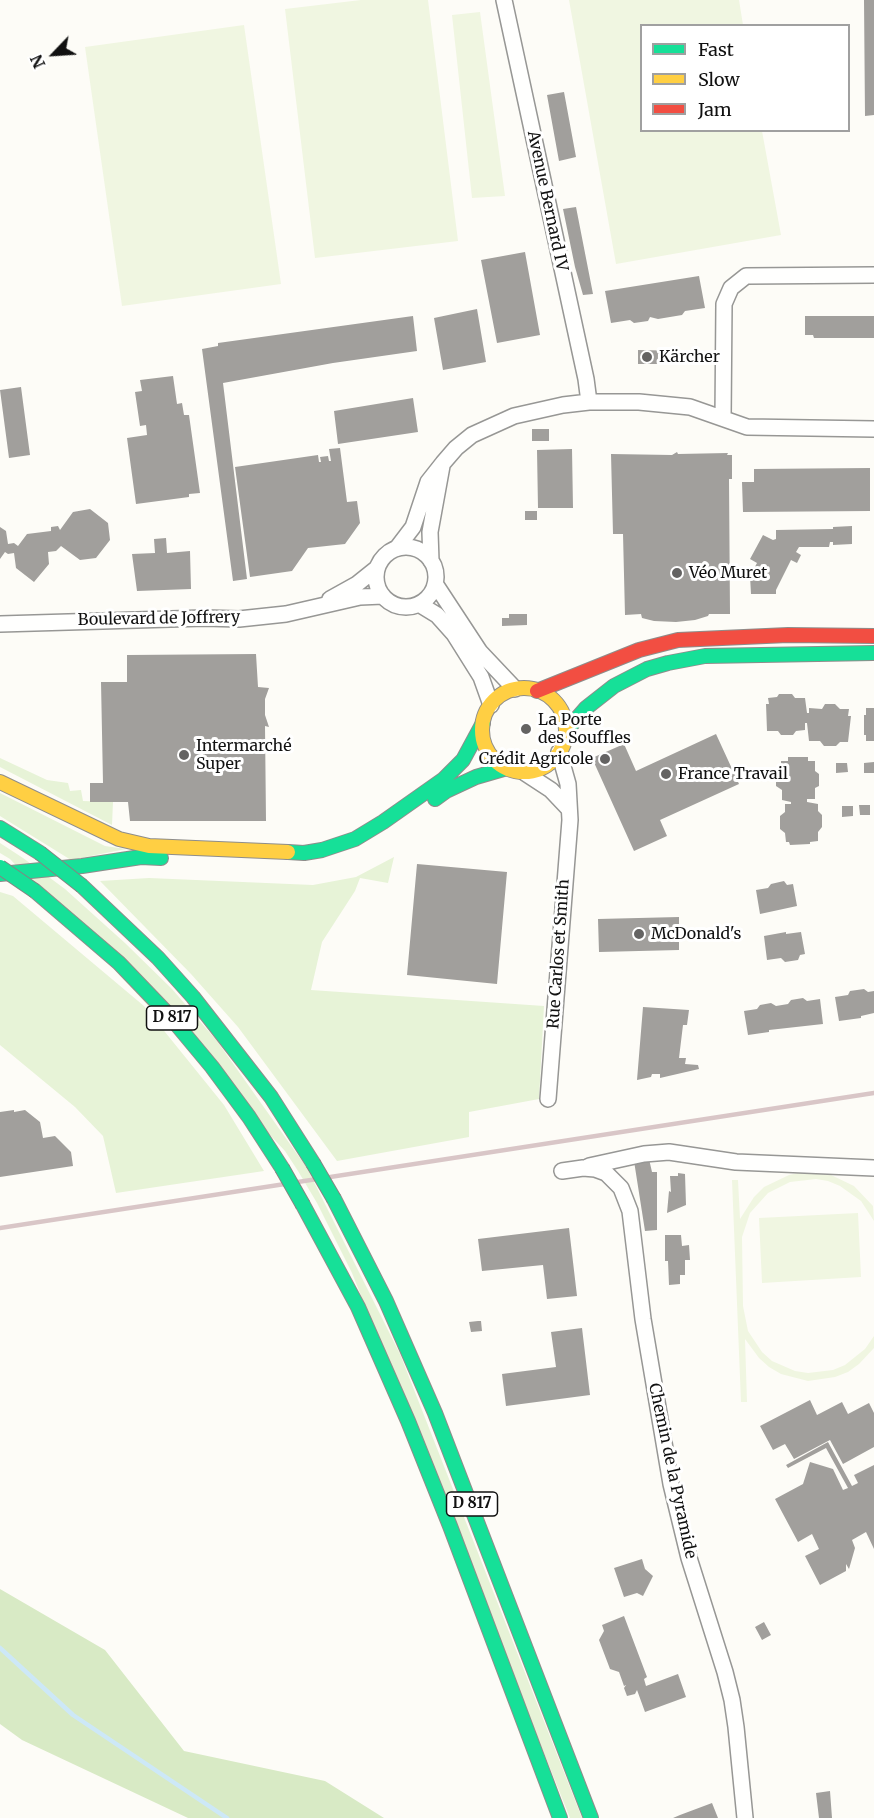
<!DOCTYPE html>
<meta charset="utf-8">
<style>
body{margin:0}
#map{position:relative;width:874px;height:1818px;overflow:hidden;background:#fdfcf7;font-family:Merriweather,serif}
canvas{display:block}
.legend{position:absolute;left:640px;top:24px;width:210px;height:108px;box-sizing:border-box;background:#fff;border:2px solid #a0a0a0;margin:0;padding:8px 10px;list-style:none;font-size:18px;color:#111}
.legend li{display:flex;align-items:center;gap:12px;height:30px}
.legend b{width:30px;border:2px solid #a0a0a0}
.north{position:absolute;left:24px;top:24px;width:60px;height:60px;-webkit-text-stroke:4px #fff;paint-order:stroke;rotate:245deg;font-size:16px;font-weight:700;line-height:24px;text-align:center;color:#111}
.north::after{content:'';display:block;margin:auto;width:21px;height:27px;background:#111;clip-path:polygon(50% 0,100% 100%,50% 72%,0 100%)}
</style>
<div id="map">
<canvas width="874" height="1818"></canvas>
<ul class="legend">
<li><b style="height:8px;background:#16e098"></b>Fast</li>
<li><b style="height:8px;background:#ffcf43"></b>Slow</li>
<li><b style="height:8px;background:#f24e42"></b>Jam</li>
</ul>
<div class="north">N</div>
</div>
<script>
const ctx = document.querySelector('canvas').getContext('2d');
ctx.lineJoin = 'round';
function fill(path, color) { ctx.fillStyle = color; ctx.fill(path, 'evenodd'); }
const shape = rows => new Path2D(rows.map(r => 'M' + r).join(''));
function strokePath(path, color, width, dash) { ctx.strokeStyle = color; ctx.lineWidth = width; ctx.lineCap = dash ? 'butt' : 'round'; ctx.setLineDash(dash || []); ctx.stroke(path); }
function write(font, color, halo, rows, align = 'center') {
  ctx.font = font + ' Merriweather,serif'; ctx.lineWidth = 6; ctx.setLineDash([]); ctx.textBaseline = 'middle'; ctx.strokeStyle = halo; ctx.fillStyle = color; for (const [text, x, y, turn = 0] of rows) {
    ctx.save(); ctx.translate(x, y); ctx.rotate((+turn || 0) * Math.PI / 180); ctx.textAlign = isNaN(turn) ? turn : align; if (halo) ctx.strokeText(text, 0, 0); ctx.fillText(text, 0, 0); ctx.restore();
  }
}
const green = shape([
 [0,758,47,780,68,783,70,791,81,790,83,801,113,802,112,825,0,767],
 [0,793,105,846,126,849,71,860,0,816],
 [0,843,23,858,65,889,125,943,172,989,217,1041,307,1168,400,1354,582,1818,570,1818,352,1273,317,1203,298,1171,285,1151,10,859,0,853],
 [394,857,388,883,360,878,355,891,322,942,311,990,544,1006,539,1099,469,1112,469,1137,337,1161,238,1027,191,974,100,881,149,878,313,885,356,877],
 [0,892,13,896,144,1006,224,1105,264,1171,116,1193,103,1136,75,1107,0,1045]
]);
const forest = shape([
 [0,1589,105,1650,184,1751,325,1781,384,1818,188,1818,22,1740,0,1724]
]);
const pitch = shape([
 [361,0,428,0,458,241,315,258,285,9],
 [569,0,739,0,743,25,642,26,642,130,762,131,781,235,616,264],
 [480,12,505,196,472,198,452,15],
 [244,25,281,284,122,306,85,47],
 [802,1172,829,1174,854,1186,873,1206,874,1221,861,1201,840,1186,828,1181,816,1179,790,1182,768,1193,750,1213,742,1237,743,1306,748,1331,762,1352,772,1361,795,1371,808,1373,833,1370,845,1365,865,1349,874,1336,874,1348,859,1364,848,1372,835,1377,808,1381,781,1374,769,1367,759,1358,745,1339,747,1402,741,1402,732,1180,738,1180,740,1219,754,1197,764,1187,789,1175],
 [858,1213,861,1277,762,1283,759,1218]
]);
const stream = shape([
 [0,1648,73,1715,227,1818]
]);
const building = shape([
 [864,0,874,0,874,115,865,116],
 [564,92,576,157,559,161,547,95],
 [576,207,593,294,583,295,575,267,563,209],
 [525,252,540,335,497,343,481,260],
 [699,276,705,308,685,311,682,315,658,319,650,317,648,321,634,323,630,320,611,323,605,291],
 [477,309,486,362,443,370,434,318],
 [413,316,417,351,333,363,223,383,247,579,233,581,202,349,218,346,218,343],
 [805,316,874,316,874,338,814,338,813,335,805,335],
 [638,350,688,351,688,364,638,364],
 [173,376,177,404,182,403,184,415,189,415,200,493,189,494,189,497,136,504,127,438,147,435,146,425,140,426,135,392,142,391,140,380],
 [21,387,30,455,9,458,0,390],
 [413,398,418,432,338,444,334,411],
 [532,429,549,429,549,441,532,441],
 [340,448,347,502,357,501,360,523,345,544,308,548,292,571,250,577,235,467,318,455,319,462,321,462,320,457,328,456,329,461,331,461,329,449],
 [572,449,573,508,538,508,537,450],
 [677,452,678,454,728,453,727,455,732,455,732,479,729,479,730,614,709,614,708,616,695,620,676,622,654,621,642,618,641,614,625,615,623,534,613,534,611,454,672,455],
 [870,468,870,511,743,512,742,482,754,482,754,469],
 [90,509,108,523,110,540,96,558,80,560,61,546,56,551,48,552,49,564,34,582,16,568,14,553,8,554,5,552,0,559,0,527,6,531,8,544,14,543,18,546,27,534,51,531,51,527,58,526,60,530,73,512],
 [525,511,537,511,537,520,525,520],
 [852,526,852,544,833,545,833,542,830,542,829,547,799,547,796,552,801,555,797,563,791,560,776,590,776,594,751,594,750,576,757,563,750,559,763,535,773,540,776,539,776,530,833,529,833,527],
 [166,538,167,553,190,551,191,589,137,591,132,554,155,553,154,539],
 [509,614,527,614,527,625,502,626,502,618,509,618],
 [256,654,258,687,269,688,265,699,265,715,269,727,265,726,266,821,130,821,128,802,90,802,90,783,103,783,101,682,127,682,127,655],
 [779,694,792,694,795,698,805,698,807,713,809,713,809,708,822,709,825,704,835,704,840,709,849,709,848,716,851,716,848,742,840,742,836,746,824,746,820,741,809,741,807,723,805,723,805,730,796,731,793,735,781,735,778,731,767,731,766,704,769,704,768,698,777,697],
 [866,708,874,708,874,741,866,741,866,735,864,735,864,715,866,715],
 [716,734,739,784,660,820,667,836,634,851,592,758,624,744,636,771],
 [788,757,808,757,808,761,815,761,815,771,819,774,819,786,815,788,815,799,807,799,807,802,818,804,818,811,822,815,822,827,818,832,818,841,810,842,810,844,790,845,789,842,786,842,785,833,780,829,780,816,785,812,785,804,791,804,791,802,782,800,782,790,776,786,776,773,781,769,781,761,788,761],
 [874,762,874,773,864,773,864,763],
 [836,763,847,763,848,772,836,773],
 [859,805,870,805,870,815,860,815],
 [842,806,853,806,853,816,842,817],
 [417,864,507,872,497,984,407,975],
 [784,881,787,885,793,884,797,906,760,914,756,890,768,888,771,884],
 [679,917,679,950,599,952,598,919],
 [786,932,786,934,801,932,805,954,800,955,798,960,785,962,781,958,767,960,764,936],
 [864,989,868,992,874,991,874,1013,861,1016,861,1018,839,1021,835,997,848,995,850,991],
 [803,998,807,1001,820,999,823,1024,769,1030,769,1032,748,1035,744,1011,757,1009,760,1005,771,1003,776,1006,788,1004,791,1000],
 [643,1007,689,1010,687,1025,683,1025,679,1058,686,1058,685,1064,698,1065,699,1069,660,1078,660,1074,652,1074,651,1077,637,1080],
 [14,1110,14,1112,25,1110,40,1122,43,1138,55,1136,71,1152,73,1166,0,1177,0,1112],
 [649,1159,652,1172,657,1172,657,1230,645,1231,634,1161],
 [678,1173,685,1174,686,1205,667,1213,669,1191,671,1192,670,1176,678,1176],
 [569,1228,577,1296,547,1299,543,1265,482,1271,478,1239],
 [665,1235,681,1235,682,1246,689,1245,690,1260,685,1260,685,1275,680,1275,680,1284,669,1285,668,1261,665,1261],
 [478,1321,481,1321,482,1331,471,1332,469,1322],
 [582,1328,590,1395,506,1406,502,1374,556,1367,551,1332],
 [810,1400,817,1415,842,1402,848,1414,869,1403,874,1413,874,1447,843,1464,830,1440,794,1459,785,1444,773,1450,760,1426],
 [828,1442,852,1486,858,1483,854,1475,874,1465,874,1549,866,1532,852,1540,855,1548,849,1569,846,1564,846,1571,820,1585,805,1556,819,1549,812,1534,798,1542,775,1499,803,1484,810,1462,833,1469,843,1490,848,1488,826,1448,788,1468,786,1465],
 [642,1559,645,1569,653,1576,643,1596,637,1593,624,1597,614,1568],
 [624,1616,647,1677,644,1679,646,1686,678,1674,686,1697,645,1712,637,1690,635,1694,627,1696,624,1688,626,1685,624,1686,619,1672,610,1669,599,1640,604,1631,602,1625],
 [764,1622,771,1635,762,1640,755,1627],
 [830,1791,832,1818,819,1818,816,1793],
 [712,1803,718,1818,673,1818,680,1815]
]);
const street = shape([
 [504,0,586,379,589,402],
 [723,418,724,304,731,288,746,276,874,275],
 '376 577a30 30 0 1 1 60 0a30 30 0 1 1-60 0Z',
 [397,548,413,527,428,482,443,463,456,448,472,435,514,416,563,405,589,402,639,402,690,407,747,427,874,429],
 [431,561,430,532,442,466],
 [436,585,480,652,515,689],
 [330,599,357,584,377,568],
 [419,604,437,615,454,634,481,677,491,705],
 [0,624,205,618,239,619,286,614,360,597,383,596],
 [525,773,551,790,569,809],
 [548,1099,570,820,568,784,559,752],
 [589,1166,644,1154,669,1152,736,1162,874,1168],
 [562,1171,583,1168,595,1169,606,1173,621,1188,630,1211,643,1319,671,1484,689,1558,725,1672,732,1700,736,1727,745,1818]
]);
const fast = shape([
 [566,731,586,708,614,686,647,669,668,663,705,656,874,653],
 [435,799,446,791,476,777,507,768],
 [0,828,40,853],
 [288,852,304,853,322,850,355,839,383,822,444,779,463,760,483,723],
 [0,874,82,866,141,857,161,858],
 [82,886,158,958,193,997,271,1097,313,1163],
 [35,891,119,963,167,1013,212,1067,249,1117,282,1168],
 [334,1199,386,1301,435,1413,591,1818],
 [303,1205,358,1307,408,1421,450,1526,560,1818]
]);
const slow = shape([
 '482 730a42 42 0 1 1 84 0a42 42 0 1 1-84 0Z',
 [0,782,119,839,149,846,288,852]
]);
const jam = shape([
 [537,691,639,650,678,640,788,635,874,636]
]);
const rail = shape([
 [0,1228,874,1093]
]);
const fastBridge = shape([
 [40,853,82,886],
 [0,867,35,891],
 [313,1163,334,1199],
 [282,1168,303,1205]
]);
const markers = [
 [647,357,6,"#646362"],
 [677,573,6,"#646362"],
 [526,729,6,"#646362"],
 [184,755,6,"#646362"],
 [605,759,6,"#646362"],
 [666,774,6,"#646362"],
 [639,934,6,"#646362"]
];
const shields = [
 [172,1018,51],
 [472,1504,51]
];
const shieldNames = [
 ["D 817",172,1018],
 ["D 817",472,1504]
];
const streetNames = [
 ["Avenue Bernard IV",547,201,78],
 ["Boulevard de Joffrery",159,619,-1],
 ["Rue Carlos et Smith",559,954,-86],
 ["Chemin de la Pyramide",672,1471,78]
];
const poiNames = [
 ["Kärcher",659,357],
 ["Véo Muret",689,573],
 ["La Porte",538,720],
 ["des Souffles",538,738],
 ["Intermarché",196,746],
 ["Super",196,764],
 ["Crédit Agricole",593,759,"right"],
 ["France Travail",678,774],
 ["McDonald's",651,934]
];
fill(green, '#e7f3d7');
fill(forest, '#d8eac5');
fill(pitch, '#f0f6e1');
strokePath(stream, '#cde8f7', 4.5);
fill(building, '#a19f9c');
strokePath(street, '#979795', 18);
strokePath(fast, '#8e8d8b', 16);
strokePath(slow, '#8e8d8b', 16);
strokePath(jam, '#8e8d8b', 16);
strokePath(street, '#fffffe', 15);
strokePath(fast, '#16e098', 14);
strokePath(slow, '#ffcf43', 14);
strokePath(jam, '#f24e42', 14);
strokePath(rail, '#d9c6c7', 4.5);
strokePath(fastBridge, '#858482', 16, []);
strokePath(fastBridge, '#16e098', 14);
for (const [x, y, r, color] of markers) { const dot = new Path2D(); dot.arc(x, y, r, 0, 2 * Math.PI); ctx.fillStyle = color; ctx.fill(dot); strokePath(dot, '#fff', 2); }
for (const [x, y, w] of shields) { const box = new Path2D(); box.roundRect(x - w / 2, y - 12, w, 24, 4.5); ctx.fillStyle = '#fff'; ctx.fill(box); strokePath(box, '#111', 1.5); }
write('bold 15px', '#111', null, shieldNames);
write('16px', '#111', '#fff', streetNames);
write('16px', '#111', '#fff', poiNames, 'left');
</script>
